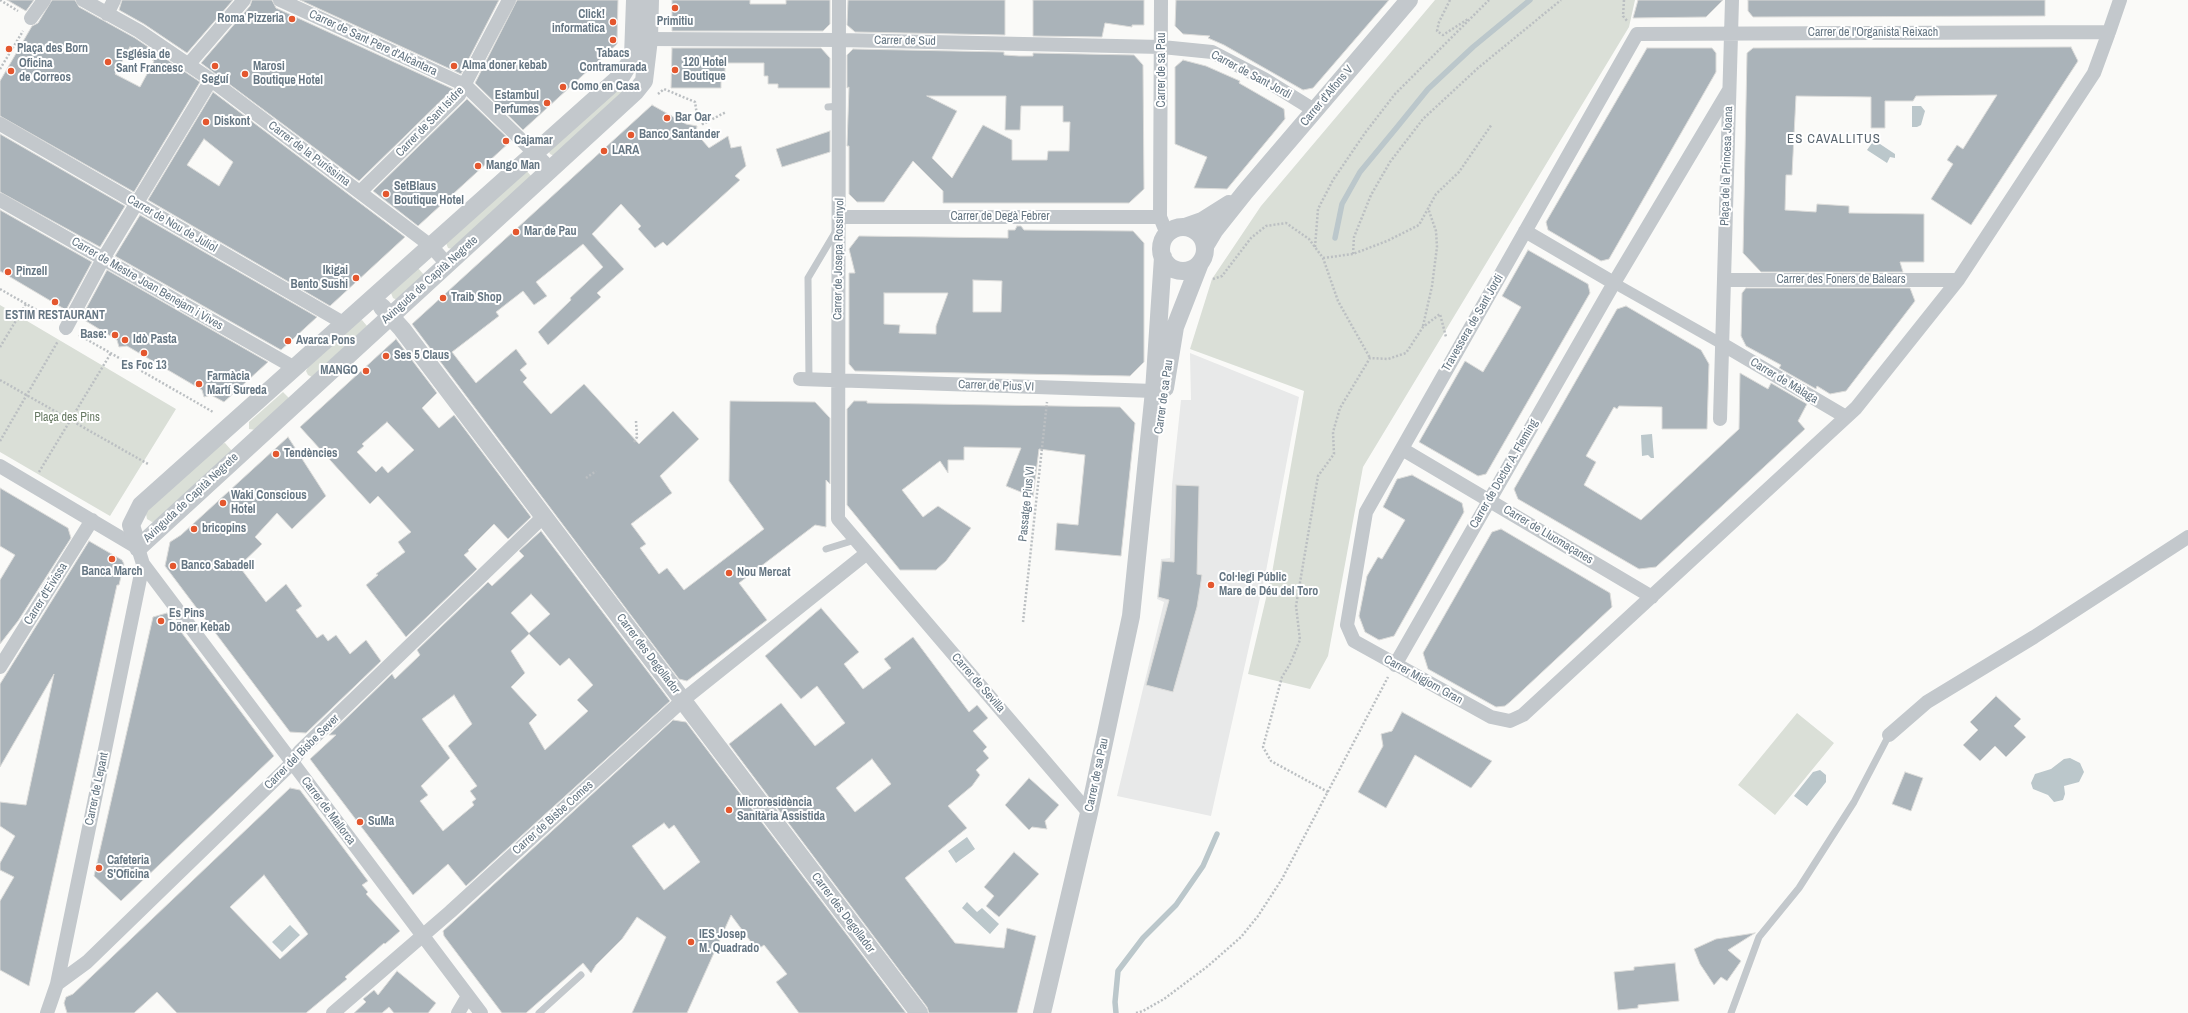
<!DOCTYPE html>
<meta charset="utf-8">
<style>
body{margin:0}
canvas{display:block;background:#fafaf8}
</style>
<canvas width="2188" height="1013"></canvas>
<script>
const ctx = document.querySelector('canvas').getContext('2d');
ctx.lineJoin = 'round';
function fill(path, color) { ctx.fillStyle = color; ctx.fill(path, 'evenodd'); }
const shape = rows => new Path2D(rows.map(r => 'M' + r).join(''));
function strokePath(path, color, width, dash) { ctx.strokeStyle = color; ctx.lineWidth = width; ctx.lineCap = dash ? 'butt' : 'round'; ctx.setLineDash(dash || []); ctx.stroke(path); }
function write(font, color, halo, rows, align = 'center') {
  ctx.font = font + ' "Archivo Narrow",sans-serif'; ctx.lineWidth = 4; ctx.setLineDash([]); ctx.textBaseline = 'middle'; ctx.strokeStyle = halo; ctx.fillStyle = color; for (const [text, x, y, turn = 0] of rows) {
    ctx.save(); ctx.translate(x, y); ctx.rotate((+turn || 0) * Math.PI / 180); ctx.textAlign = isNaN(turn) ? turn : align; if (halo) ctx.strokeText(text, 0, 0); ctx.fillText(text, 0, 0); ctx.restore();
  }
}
const built = shape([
 [1190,353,1299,397,1266,571,1211,816,1117,796,1164,602,1157,599,1161,559,1170,558,1172,485,1181,400,1191,400]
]);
const green = shape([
 [1435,0,1635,0,1629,27,1363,467,1328,656,1310,689,1248,674,1272,573,1304,391,1190,349,1212,279,1261,206],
 [621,82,628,89,554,156,550,154,548,150],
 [525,169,532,177,452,249,448,248,446,243],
 [418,268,425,276,397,300,393,298,391,293],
 [0,305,176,409,110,516,0,452],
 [362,320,367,326,312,377,308,375,306,371,308,367,357,322],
 [283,392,290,399,256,430,249,429,249,422],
 [225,443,232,451,158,521,152,522,147,519,146,514,148,508,220,444],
 [1797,713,1834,743,1775,815,1738,785]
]);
const water = shape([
 [1912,106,1921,106,1925,111,1921,125,1917,127,1912,127],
 [1874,140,1895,154,1895,158,1890,157,1887,163,1867,150],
 [1652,434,1654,458,1651,458,1648,455,1642,456,1641,435],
 [2070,758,2080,763,2084,772,2079,782,2064,786,2065,794,2063,800,2054,802,2048,795,2033,789,2031,783,2035,774,2051,769,2064,759],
 [1820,770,1826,775,1826,782,1807,806,1794,796,1813,772],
 [967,837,975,849,956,863,948,851],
 [967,902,977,912,982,908,999,924,990,934,962,908],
 [290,925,300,935,282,952,272,942]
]);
const stream = shape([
 [1335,238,1342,204,1360,172,1398,126,1428,89,1473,47,1530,0],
 [1116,1013,1115,1002,1118,971,1143,938,1176,905,1203,866,1217,834]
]);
const building = shape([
 [7,0,34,0,26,11,7,0],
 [52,0,75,0,79,7,135,38,200,82,134,192,0,116,0,81,32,26,38,23,52,0],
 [130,47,154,61,140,87,115,74,130,47],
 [122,0,233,0,187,53,144,24,119,10,122,0],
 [252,0,272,0,276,8,453,89,359,181,201,63,250,6,252,0],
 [300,0,499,0,461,74,300,0],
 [517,0,618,0,617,44,523,130,475,83,517,0],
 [672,0,750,0,750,4,786,4,786,0,830,0,830,24,823,31,672,31,672,0],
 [848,0,1005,0,1005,35,855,32,847,25,848,0],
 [1033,0,1144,0,1144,25,1132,25,1132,27,1105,23,1102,37,1033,36,1033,0],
 [1176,0,1389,0,1313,88,1303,90,1224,45,1208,38,1210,36,1183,34,1175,26,1176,0],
 [1638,0,1723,0,1706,17,1633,18,1638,0],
 [1748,0,2045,0,2045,16,1753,17,1748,11,1748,0],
 [2071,47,2078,61,1971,225,1931,199,1953,164,1947,160,1957,145,1963,149,1997,95,1916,96,1913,101,1885,101,1885,128,1871,128,1871,97,1796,96,1792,175,1786,175,1785,210,1816,212,1817,204,1849,206,1849,213,1924,214,1924,262,1900,262,1903,272,1761,272,1743,253,1747,53,1753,48,2071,47],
 [672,48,821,48,830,58,830,88,778,88,778,84,768,84,768,76,764,76,764,63,725,63,725,76,721,76,721,88,671,88,672,48],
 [1647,48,1712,48,1716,53,1716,72,1609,259,1601,261,1548,230,1546,222,1647,48],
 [853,49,1004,52,1004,55,1019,56,1033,56,1033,53,1134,55,1143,65,1144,189,1129,203,943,203,943,191,913,161,884,202,857,202,849,194,849,146,847,146,849,87,847,88,847,55,853,49],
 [927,96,1006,96,1005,130,1020,130,1021,106,1063,106,1063,122,1070,122,1069,151,1048,151,1047,160,1012,160,1012,140,983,125,952,178,932,158,957,111,927,96],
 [1183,60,1206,66,1240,81,1239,83,1284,109,1285,119,1227,189,1194,188,1207,157,1175,144,1175,67,1183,60],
 [213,92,405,237,330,306,148,200,213,92],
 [204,139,233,162,219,186,187,165,204,139],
 [467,99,511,141,418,226,373,191,467,99],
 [652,105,686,124,697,126,696,133,709,148,728,136,731,148,741,146,746,166,735,176,740,180,667,246,663,242,655,248,638,229,641,226,621,204,592,234,624,269,597,293,601,297,548,345,538,332,571,300,570,298,603,267,583,244,536,282,547,296,534,305,523,291,496,312,499,316,452,352,476,383,516,349,527,364,520,370,527,378,523,382,551,414,584,384,639,444,673,411,699,439,660,476,672,493,631,524,646,544,640,548,659,574,667,568,684,590,764,529,729,481,730,401,815,402,830,418,830,484,826,480,826,527,815,525,739,583,767,620,687,681,679,679,412,324,652,105],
 [830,131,830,152,782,167,776,149,830,131],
 [0,134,125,206,100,247,0,192,0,134],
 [0,210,92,262,66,310,0,271,0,210],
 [140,215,317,317,281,350,115,256,140,215],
 [1017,226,1021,226,1024,230,1133,231,1144,243,1144,362,1130,376,855,371,849,364,849,273,855,273,849,249,859,236,1008,238,1008,230,1015,230,1017,226],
 [973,280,1002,281,1001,312,973,312,973,280],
 [884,293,948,293,936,326,936,334,899,333,900,325,884,324,884,293],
 [1528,250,1588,284,1590,293,1486,474,1478,476,1419,442,1465,361,1483,372,1505,335,1521,307,1502,296,1528,250],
 [107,270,268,362,224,402,211,395,204,397,202,390,127,346,119,347,117,340,81,318,107,270],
 [1746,288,1910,288,1915,301,1846,391,1830,394,1817,386,1816,389,1779,368,1781,365,1746,346,1741,336,1742,293,1746,288],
 [1626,306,1701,350,1709,364,1707,429,1662,429,1662,407,1619,406,1617,409,1614,407,1586,456,1596,462,1584,485,1641,520,1739,429,1740,373,1768,389,1771,383,1807,404,1798,421,1805,429,1656,567,1639,569,1518,499,1514,489,1617,309,1626,306],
 [396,339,437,393,422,408,439,428,454,415,531,517,508,539,494,524,468,550,469,551,464,555,477,569,406,637,366,585,378,575,376,574,405,552,398,542,411,532,378,496,370,504,300,427,396,339],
 [387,422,414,450,388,473,382,466,376,472,357,452,364,446,362,444,387,422],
 [854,401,867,401,867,403,1120,407,1135,423,1121,556,1055,550,1057,523,1078,525,1085,455,1039,449,1033,497,1006,486,1021,448,964,447,964,460,948,460,948,473,940,461,902,490,923,517,938,506,971,528,946,561,936,570,900,570,847,505,847,409,854,401],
 [288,437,326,496,292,529,277,513,255,537,262,544,239,566,266,602,286,584,302,606,296,610,317,638,323,634,328,641,336,635,350,654,366,640,381,661,306,733,290,732,165,566,170,542,181,535,288,437],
 [1412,475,1462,503,1464,512,1394,636,1379,640,1365,632,1359,616,1367,576,1378,557,1382,559,1405,520,1383,507,1397,479,1412,475],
 [1176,485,1199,486,1197,574,1202,575,1197,607,1173,692,1146,685,1169,600,1158,597,1162,561,1174,562,1176,485],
 [0,488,68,528,71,538,18,621,0,644,0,580,15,555,0,546,0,488],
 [1501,529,1610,593,1612,607,1510,702,1505,706,1496,707,1428,669,1423,653,1492,532,1501,529],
 [541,531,670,701,466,886,448,864,413,895,310,759,336,735,329,735,392,674,395,679,420,655,417,650,488,582,492,586,524,556,519,551,541,531],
 [531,594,550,614,529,633,511,613,531,594],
 [529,634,560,666,569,658,593,685,577,700,588,711,545,750,529,723,537,715,511,687,525,673,511,651,529,634],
 [454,695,472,724,448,746,477,786,470,791,476,799,472,802,474,805,443,831,420,801,428,795,421,786,450,758,422,719,454,695],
 [89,541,122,560,124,564,119,585,117,585,29,986,0,970,0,901,14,877,0,870,0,863,15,836,0,826,0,802,26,805,54,674,0,767,0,684,89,541],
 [821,608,859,652,844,664,863,689,891,668,884,659,913,637,969,712,977,705,988,718,973,731,987,747,983,751,989,758,976,770,980,775,972,786,948,806,967,828,905,878,955,943,1004,948,1007,928,1036,936,1017,1013,929,1013,927,1007,729,744,781,703,815,746,845,723,817,686,801,699,765,656,821,608],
 [872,759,891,784,855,812,836,788,872,759],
 [167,613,274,756,121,901,94,876,153,617,167,613],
 [1996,696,2021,719,2014,726,2026,737,2006,757,1995,746,1980,761,1963,745,1978,730,1970,722,1996,696],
 [1402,712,1492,761,1471,788,1415,755,1386,808,1358,792,1383,746,1381,734,1392,731,1402,712],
 [673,720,686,722,906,1013,799,1013,776,982,787,974,764,945,757,950,731,915,687,1013,632,1013,666,937,637,917,622,939,596,965,591,973,583,963,526,1013,502,1013,444,936,443,931,673,720],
 [664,823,669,829,674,825,700,862,664,890,632,846,664,823],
 [1905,772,1923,778,1911,811,1892,804,1905,772],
 [1029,778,1059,805,1045,821,1047,829,1032,827,1029,830,1005,805,1029,778],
 [290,788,300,790,368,881,362,885,368,892,366,894,400,931,385,944,384,943,345,977,347,979,306,1013,177,1013,157,992,134,1013,67,1013,64,1003,66,997,73,994,290,788],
 [264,875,308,934,280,959,230,907,264,875],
 [1014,852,1039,874,999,917,986,906,994,896,984,887,1014,852],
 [1755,933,1728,950,1741,961,1727,981,1721,977,1714,985,1700,964,1694,949,1716,939,1755,933],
 [1675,963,1679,1001,1638,1005,1638,1008,1618,1010,1614,972,1634,970,1634,967,1675,963],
 [397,971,436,1003,428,1013,394,1013,389,1007,382,1013,354,1013,366,1002,363,999,374,990,378,995,397,971]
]);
const path = shape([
 [0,0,18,11],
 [1450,0,1439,22,1437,31,1443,35,1468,19],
 [1624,0,1623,16,1628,22],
 [0,69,23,31],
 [658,94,664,89,695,102,697,115,703,124,726,112],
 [1315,247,1318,209,1333,180,1365,133,1395,94,1489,0],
 [1353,254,1354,237,1371,195,1390,162,1423,119,1478,68,1561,0],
 [1323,258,1353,254,1387,241,1419,225,1436,194,1459,172,1492,124],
 [1213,279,1222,276,1251,238,1266,226,1286,223,1309,239,1323,258,1338,301,1370,358],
 [0,289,54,320],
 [1423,326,1432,286,1437,247,1436,231,1428,208],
 [79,335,213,412],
 [0,347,26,304],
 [0,380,148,464],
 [0,441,58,341],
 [634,442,637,437,636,421],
 [39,472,111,353],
 [586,478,596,471],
 [1023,622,1047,402],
 [1328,792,1271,761,1263,747,1282,677,1290,664,1300,640,1296,606,1318,476,1334,454,1333,432,1340,408,1370,358,1388,359,1406,353,1423,327,1440,314,1446,337],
 [1136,1013,1143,1011,1164,999,1208,966,1241,937,1258,916,1282,879,1388,677]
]);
const service = shape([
 [828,107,839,106],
 [809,380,808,278,836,231],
 [826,549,855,540],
 [539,1013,581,975],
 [1731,1013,1759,937,1799,888,1854,802,1889,735]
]);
const pedestrian = shape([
 [1614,283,1722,344]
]);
const minor = shape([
 [83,0,139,31,211,80,431,246,447,264],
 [280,0,465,85,551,169],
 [839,0,838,519,1089,813],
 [1161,0,1160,217,1167,234],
 [107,14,114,0],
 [31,18,44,0],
 [2109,32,1637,34,1366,512,1347,625,1354,641,1491,717,1510,721,1523,715,1856,408,1958,280,2094,73,2109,32,2120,0],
 [649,39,839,40,1162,47,1212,52,1264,79,1314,110],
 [188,65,244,0],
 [0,124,345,324],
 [360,192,459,95,509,0],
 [0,200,295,368],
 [840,217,1160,217],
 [1525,231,1614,283],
 [1724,280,1958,280],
 [66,328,103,259,211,80],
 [1722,344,1846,417],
 [800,379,1154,391],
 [1720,419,1732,0],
 [1402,449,1652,597],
 [0,466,138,548,143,564,481,1013],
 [1395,665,1614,283,1729,90],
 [0,667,92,520],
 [1889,735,1927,702,2034,637,2188,537],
 [57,984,87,962,288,767,300,751,544,516],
 [47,1013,57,984,143,564],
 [333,1013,450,912,683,700,867,553],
 [458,1013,468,996]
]);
const tertiary = shape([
 [635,0,633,57,622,75,141,505,131,525,138,548,636,91,644,81,649,39,650,0],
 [1185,227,1202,221,1229,204],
 '1161 249a22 22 0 1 1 44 0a22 22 0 1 1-44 0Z',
 [1205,246,1214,231,1245,192,1409,0],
 [382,307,402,329,919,1013],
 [1165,388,1175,327,1200,263],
 [1042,1013,1089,813,1131,616,1154,391,1163,257]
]);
const markers = [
 [675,8,4,"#e4572e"],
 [292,19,4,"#e4572e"],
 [613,22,4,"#e4572e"],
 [613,40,4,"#e4572e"],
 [9,49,4,"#e4572e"],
 [108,62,4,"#e4572e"],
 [215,66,4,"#e4572e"],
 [454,66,4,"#e4572e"],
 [675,70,4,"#e4572e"],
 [11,71,4,"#e4572e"],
 [245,74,4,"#e4572e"],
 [563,87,4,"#e4572e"],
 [547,103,4,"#e4572e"],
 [667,118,4,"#e4572e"],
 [206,122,4,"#e4572e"],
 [631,135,4,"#e4572e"],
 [506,141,4,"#e4572e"],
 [604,151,4,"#e4572e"],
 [478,166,4,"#e4572e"],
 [386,194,4,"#e4572e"],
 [516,232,4,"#e4572e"],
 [8,272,4,"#e4572e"],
 [356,278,4,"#e4572e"],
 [443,298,4,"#e4572e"],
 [55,302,4,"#e4572e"],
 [115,335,4,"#e4572e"],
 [125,340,4,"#e4572e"],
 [288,341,4,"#e4572e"],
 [144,353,4,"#e4572e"],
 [386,356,4,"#e4572e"],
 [366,371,4,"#e4572e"],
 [199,384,4,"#e4572e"],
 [276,454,4,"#e4572e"],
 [223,503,4,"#e4572e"],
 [194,529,4,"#e4572e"],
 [112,559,4,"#e4572e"],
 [173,566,4,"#e4572e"],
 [729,573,4,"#e4572e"],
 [1211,585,4,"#e4572e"],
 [161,621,4,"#e4572e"],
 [729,810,4,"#e4572e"],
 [360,822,4,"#e4572e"],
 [99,868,4,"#e4572e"],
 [691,942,4,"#e4572e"]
];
const poiNames = [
 ["Click!",605,15,"right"],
 ["informatica",605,29,"right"],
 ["Roma Pizzeria",284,19,"right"],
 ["Primitiu",675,22,"center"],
 ["Plaça des Born",17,49],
 ["Tabacs",613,54,"center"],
 ["Contramurada",613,68,"center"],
 ["Església de",116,55],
 ["Sant Francesc",116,69],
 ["120 Hotel",683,63],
 ["Boutique",683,77],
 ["Oficina",19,64],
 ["de Correos",19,78],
 ["Alma doner kebab",462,66],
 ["Marosi",253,67],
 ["Boutique Hotel",253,81],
 ["Seguí",215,80,"center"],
 ["Como en Casa",571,87],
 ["Estambul",539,96,"right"],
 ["Perfumes",539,110,"right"],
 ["Bar Oar",675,118],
 ["Diskont",214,122],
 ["Banco Santander",639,135],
 ["Cajamar",514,141],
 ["LARA",612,151],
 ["Mango Man",486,166],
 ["SetBlaus",394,187],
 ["Boutique Hotel",394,201],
 ["Mar de Pau",524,232],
 ["Ikigai",348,271,"right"],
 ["Bento Sushi",348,285,"right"],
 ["Pinzell",16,272],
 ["Traib Shop",451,298],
 ["ESTIM RESTAURANT",55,316,"center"],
 ["Base:",107,335,"right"],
 ["Idò Pasta",133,340],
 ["Avarca Pons",296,341],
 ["Ses 5 Claus",394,356],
 ["Es Foc 13",144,366,"center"],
 ["MANGO",358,371,"right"],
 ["Farmàcia",207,377],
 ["Martí Sureda",207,391],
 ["Tendències",284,454],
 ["Waki Conscious",231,496],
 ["Hotel",231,510],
 ["bricopins",202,529],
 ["Banco Sabadell",181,566],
 ["Banca March",112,572,"center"],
 ["Nou Mercat",737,573],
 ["Col·legi Públic",1219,578],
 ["Mare de Déu del Toro",1219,592],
 ["Es Pins",169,614],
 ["Döner Kebab",169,628],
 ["Microresidència",737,803],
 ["Sanitària Assistida",737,817],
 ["SuMa",368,822],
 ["Cafeteria",107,861],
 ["S'Oficina",107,875],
 ["IES Josep",699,935],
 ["M. Quadrado",699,949]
];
const streetNames = [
 ["Carrer de l'Organista Reixach",1873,33],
 ["Carrer de Sud",905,41,1],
 ["Carrer de Sant Pere d'Alcàntara",373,43,25],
 ["Carrer de sa Pau",1162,70,-90],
 ["Carrer de Sant Jordi",1251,75,28],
 ["Carrer d'Alfons V",1327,96,-50],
 ["Carrer de Sant Isidre",430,122,-46],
 ["Carrer de la Puríssima",309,154,37],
 ["Plaça de la Princesa Joana",1727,166,-88],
 ["Carrer de Degà Febrer",1000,217],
 ["Carrer de Nou de Juliol",172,224,30],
 ["Carrer de Josepa Rossinyol",839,259,-89],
 ["Avinguda de Capità Negrete",430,280,-42],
 ["Carrer des Foners de Balears",1841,280],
 ["Carrer de Mestre Joan Benejam i Vives",147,284,30],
 ["Travessera de Sant Jordi",1473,323,-60],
 ["Carrer de Màlaga",1784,381,31],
 ["Carrer de Pius VI",996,386,2],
 ["Carrer de sa Pau",1164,397,-82],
 ["Carrer de Doctor A. Fleming",1504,474,-60],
 ["Avinguda de Capità Negrete",191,498,-43],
 ["Passatge Pius VI",1027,504,-84],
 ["Carrer de Llucmaçanes",1548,535,31],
 ["Carrer d'Eivissa",46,594,-58],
 ["Carrer des Degollador",648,654,53],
 ["Carrer Migjorn Gran",1423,680,29],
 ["Carrer de Sevilla",978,683,49],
 ["Carrer del Bisbe Sever",302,752,-45],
 ["Carrer de sa Pau",1097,775,-78],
 ["Carrer de Lepant",97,789,-78],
 ["Carrer de Mallorca",328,811,53],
 ["Carrer de Bisbe Comes",553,818,-42],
 ["Carrer des Degollador",843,913,53]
];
const parkNames = [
 ["Plaça des Pins",67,418]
];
const neighbourhoodNames = [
 ["ES CAVALLITUS",1834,140]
];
fill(built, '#e8e9e9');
fill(green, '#dadfd7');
fill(water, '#bbc7cb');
strokePath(stream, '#bbc7cb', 5.5);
fill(building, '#aab3b9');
strokePath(building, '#dcdcda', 1);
strokePath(path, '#bbbfc2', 2.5, [2, 2]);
strokePath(service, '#c3c8cc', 7);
strokePath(pedestrian, '#c3c8cc', 11);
strokePath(minor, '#c3c8cc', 14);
strokePath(tertiary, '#c3c8cc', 18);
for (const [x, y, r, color] of markers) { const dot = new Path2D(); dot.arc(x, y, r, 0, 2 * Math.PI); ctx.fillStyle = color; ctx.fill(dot); strokePath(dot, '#fff', 1.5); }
write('bold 12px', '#657683', '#fff', poiNames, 'left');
write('12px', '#657683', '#fff', streetNames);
write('12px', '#687a64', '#fff', parkNames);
ctx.letterSpacing = '1px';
write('13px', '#57646e', '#fff', neighbourhoodNames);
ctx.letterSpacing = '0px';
</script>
